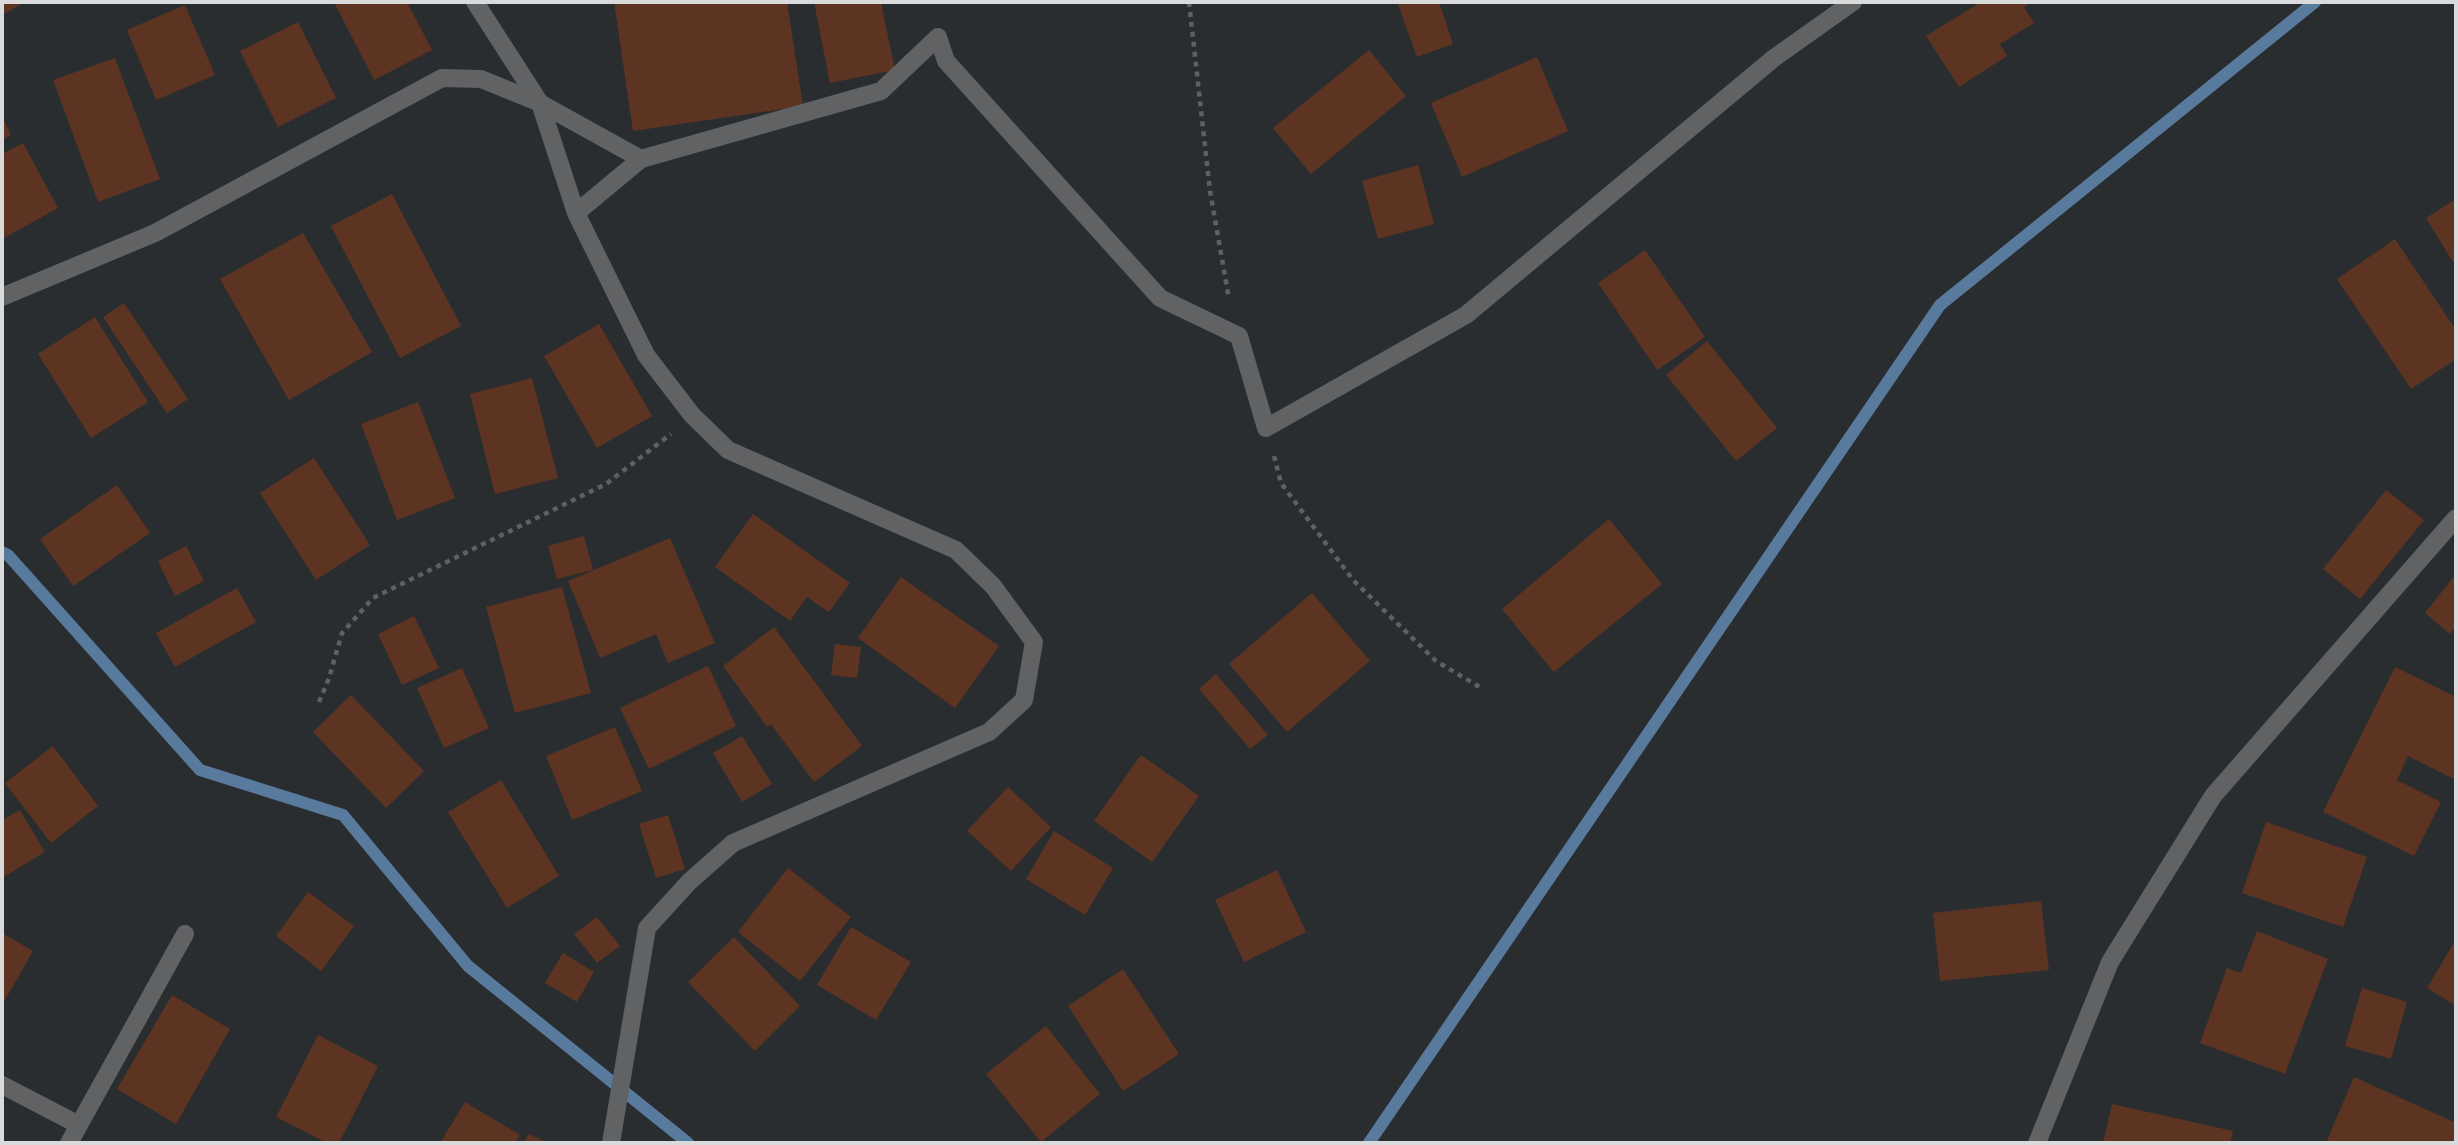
<!DOCTYPE html>
<style>
body{margin:0}
#map{position:relative;width:2458px;height:1145px;overflow:hidden;background:#2a2d30;font-family:Ubuntu,sans-serif}
canvas{display:block}
.frame{position:absolute;inset:0;border:4px solid #d8dadc;pointer-events:none}
</style>
<div id="map">
<canvas width="2458" height="1145"></canvas>
<div class="frame"></div>
</div>
<script>
const ctx = document.querySelector('canvas').getContext('2d');
ctx.lineJoin = 'round';
const shape = rows => new Path2D(rows.map(r => 'M' + r).join(''));
function strokePath(path, color, width, dash) { ctx.strokeStyle = color; ctx.lineWidth = width; ctx.lineCap = dash ? 'butt' : 'round'; ctx.setLineDash(dash || []); ctx.stroke(path); }
function fill(path, color) { ctx.fillStyle = color; ctx.fill(path, 'evenodd'); }
const stream = shape([
 [2,552,8,555,200,770,343,815,468,966,688,1143],
 [1369,1143,1940,305,2315,2]
]);
const building = shape([
 [2,2,25,2,2,15],
 [334,2,407,2,432,50,374,80],
 [614,2,787,2,803,106,633,131],
 [814,2,881,2,895,70,830,83],
 [1397,2,1439,2,1453,44,1417,57],
 [1981,2,2032,2,2024,7,2034,23,2000,44,2007,56,1959,87,1926,36],
 [185,5,215,75,156,100,127,30],
 [298,22,336,98,278,127,240,51],
 [1369,50,1406,96,1311,174,1273,128],
 [1537,57,1568,131,1462,177,1431,103],
 [115,58,160,179,98,202,53,80],
 [2,116,11,135,2,140],
 [23,143,58,208,2,239,2,154],
 [1418,165,1434,224,1378,239,1362,181],
 [392,194,461,326,400,358,331,226],
 [2456,199,2456,267,2426,218],
 [303,233,372,352,289,400,220,279],
 [2395,239,2456,330,2456,359,2411,389,2337,279],
 [1645,250,1705,337,1657,370,1598,283],
 [124,303,188,399,167,413,103,317],
 [95,317,148,402,91,438,38,354],
 [599,324,652,416,597,448,544,356],
 [1707,341,1777,428,1736,461,1666,375],
 [532,378,558,478,495,494,470,394],
 [418,402,455,498,397,520,361,424],
 [314,458,370,545,316,580,260,493],
 [117,485,150,533,73,586,40,539],
 [2386,490,2424,520,2360,599,2323,569],
 [753,514,850,583,829,612,807,597,790,621,715,567],
 [1609,519,1662,584,1554,672,1502,609],
 [584,536,593,570,557,579,548,546],
 [670,538,715,643,668,663,656,634,600,658,568,581],
 [186,546,204,581,175,596,158,561],
 [2456,574,2456,626,2450,634,2425,613],
 [901,577,999,646,955,708,858,638],
 [562,587,591,693,515,713,486,607],
 [237,588,256,622,175,667,156,633],
 [1312,593,1370,661,1287,732,1229,664],
 [414,616,439,668,402,685,378,634],
 [774,627,862,746,814,782,771,724,767,727,723,666],
 [835,644,861,647,857,678,831,675],
 [708,666,736,726,649,769,620,708],
 [2395,667,2456,697,2456,780,2408,756,2397,780,2441,802,2414,856,2323,812],
 [462,668,489,728,444,748,417,688],
 [1216,674,1268,735,1250,749,1199,689],
 [351,695,424,771,386,808,313,732],
 [615,727,642,791,572,820,546,756],
 [742,736,772,784,742,802,713,753],
 [53,746,98,806,51,843,5,783],
 [1141,755,1199,796,1152,862,1094,821],
 [501,780,559,876,507,908,448,812],
 [1008,787,1051,827,1011,871,967,831],
 [20,810,45,852,2,878,2,820],
 [668,815,685,869,656,878,639,824],
 [2266,822,2367,857,2343,927,2242,893],
 [1054,831,1113,868,1085,915,1026,879],
 [788,868,851,917,800,981,738,932],
 [1277,870,1306,932,1244,962,1215,900],
 [308,892,354,926,321,971,276,936],
 [2041,901,2049,970,1940,981,1933,913],
 [597,917,620,946,597,963,574,934],
 [851,927,911,962,876,1020,817,985],
 [2257,931,2328,959,2285,1074,2200,1043,2227,968,2241,973],
 [2,933,33,951,2,1005],
 [734,937,800,1006,755,1051,688,982],
 [2456,939,2456,1006,2427,988],
 [563,953,594,972,577,1002,545,983],
 [1123,969,1179,1054,1123,1091,1068,1006],
 [2362,988,2407,1002,2391,1059,2345,1046],
 [172,995,230,1029,176,1124,117,1089],
 [1046,1026,1100,1094,1041,1142,986,1074],
 [318,1035,378,1066,339,1143,327,1143,276,1117],
 [2354,1077,2454,1122,2456,1117,2456,1143,2326,1143],
 [465,1102,520,1135,515,1143,440,1143],
 [2112,1104,2233,1131,2230,1143,2103,1143],
 [528,1134,549,1143,524,1143]
]);
const path = shape([
 [1189,2,1210,191,1229,299],
 [1274,456,1281,483,1353,580,1436,661,1483,689],
 [319,702,329,678,342,633,373,598,606,484,671,434]
]);
const minor = shape([
 [475,2,540,103,576,213,646,355,692,415,728,450,956,550,993,586,1034,642,1024,700,989,732,733,843,689,882,647,928,611,1143],
 [576,213,641,159],
 [2,297,155,233,442,78,481,79,540,103,641,159,881,91,938,37,946,61,1160,298,1239,336,1266,428,1466,315,1774,58,1853,2],
 [2,1085,77,1124],
 [69,1143,185,934],
 [2037,1143,2110,962,2213,796,2456,518]
]);
strokePath(stream, '#587a9d', 12);
fill(building, '#5d3421');
strokePath(path, '#5e6164', 4.5, [5, 5]);
strokePath(minor, '#616264', 18);
</script>
